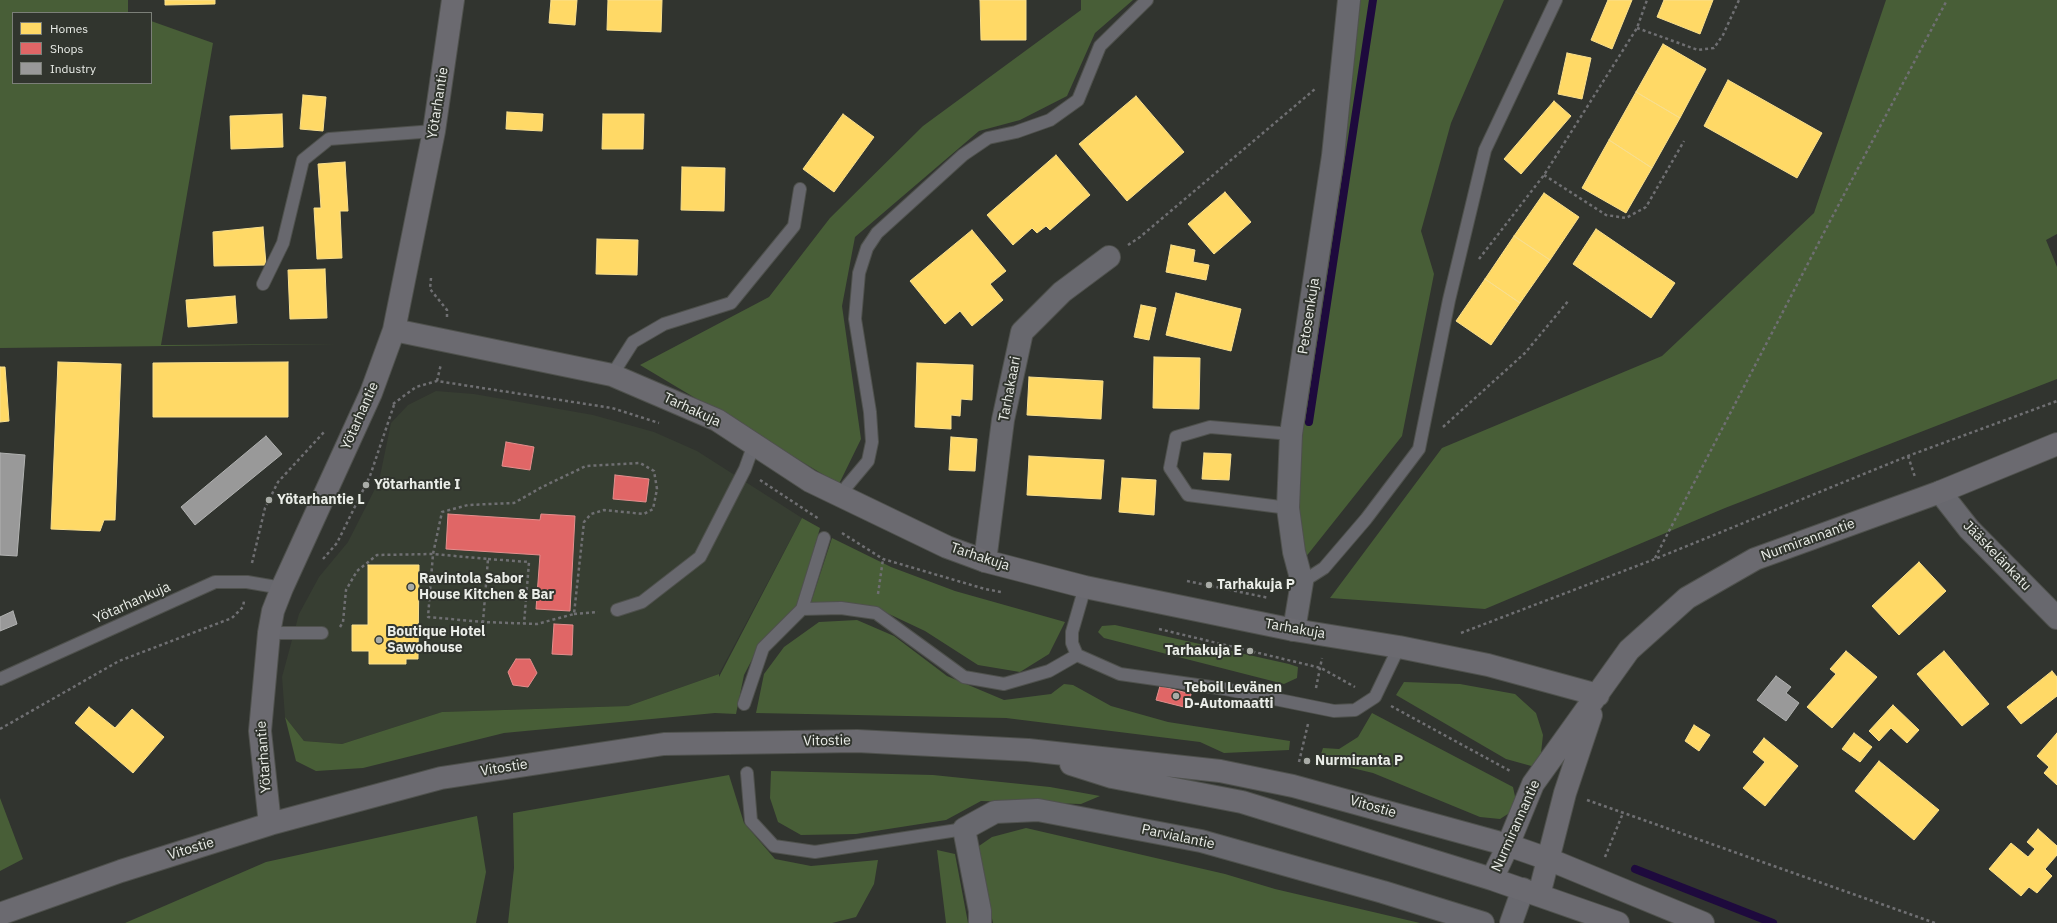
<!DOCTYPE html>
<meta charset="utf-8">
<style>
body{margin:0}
#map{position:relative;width:2057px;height:923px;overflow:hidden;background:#31342f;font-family:"IBM Plex Sans",sans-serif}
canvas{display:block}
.legend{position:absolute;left:12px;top:12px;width:140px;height:72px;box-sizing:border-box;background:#31352e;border:1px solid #7b7f78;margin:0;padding:5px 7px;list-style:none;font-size:12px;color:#eaede8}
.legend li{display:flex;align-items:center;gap:8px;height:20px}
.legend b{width:20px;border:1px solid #7b7f78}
</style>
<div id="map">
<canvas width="2057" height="923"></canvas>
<ul class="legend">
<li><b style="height:11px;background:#ffd966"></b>Homes</li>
<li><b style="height:11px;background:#e06666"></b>Shops</li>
<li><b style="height:11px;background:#999"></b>Industry</li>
</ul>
</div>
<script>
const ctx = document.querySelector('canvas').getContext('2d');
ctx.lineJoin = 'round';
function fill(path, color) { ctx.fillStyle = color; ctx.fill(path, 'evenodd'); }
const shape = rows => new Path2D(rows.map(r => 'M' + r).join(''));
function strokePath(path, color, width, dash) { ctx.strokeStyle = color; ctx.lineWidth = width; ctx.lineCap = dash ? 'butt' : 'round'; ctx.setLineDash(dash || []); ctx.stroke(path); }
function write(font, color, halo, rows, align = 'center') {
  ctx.font = font + ' "IBM Plex Sans",sans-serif'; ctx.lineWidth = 4; ctx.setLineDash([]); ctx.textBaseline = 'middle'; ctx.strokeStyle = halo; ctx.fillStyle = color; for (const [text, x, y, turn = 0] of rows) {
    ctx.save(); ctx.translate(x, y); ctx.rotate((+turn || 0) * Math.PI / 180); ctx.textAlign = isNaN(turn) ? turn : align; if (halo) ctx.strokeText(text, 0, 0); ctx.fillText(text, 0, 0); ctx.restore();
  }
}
const built = shape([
 [436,391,474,394,593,415,654,432,697,451,802,518,719,674,628,706,442,712,342,744,304,741,285,717,282,677,299,614,319,577,348,542,379,481,391,423,408,405]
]);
const green = shape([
 [0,0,128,0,128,13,13,13,13,83,151,83,151,21,213,43,161,345,338,344,0,348],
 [1081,0,1133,0,1095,33,1067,96,1020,120,979,131,855,237,842,306,861,439,839,484,640,365,769,297,830,218,923,126,1081,10],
 [1360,0,1504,0,1451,123,1421,231,1434,274,1402,436,1297,568,1297,444],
 [1886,0,2057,0,2057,234,2046,240,2057,267,2057,379,1725,508,1485,609,1330,598,1442,448,1662,356,1814,213],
 [802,518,820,528,797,609,759,646,744,675,736,714,715,713,504,733,363,768,316,771,296,761,285,717,304,741,342,744,442,712,628,706,719,674,719,677],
 [832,538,891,567,955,591,1065,622,1049,654,1020,672,978,665,925,631,872,606,811,602],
 [857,620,894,636,947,676,1004,700,1051,694,1064,684,1073,685,1111,706,1168,722,1290,741,1289,750,1224,753,1200,742,1006,718,756,713,764,674,784,647,819,622],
 [1115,625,1289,664,1298,667,1297,678,1284,684,1104,638,1098,632,1102,626],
 [1404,682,1460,684,1515,694,1536,713,1543,735,1541,753,1535,767,1506,759,1396,695],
 [1372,713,1513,787,1516,801,1511,812,1500,819,1480,817,1373,773,1319,760,1323,748,1339,749,1358,737],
 [771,771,933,775,1050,787,1100,796,1081,804,981,801,946,820,856,834,801,835,778,822,770,798],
 [729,775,744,823,775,859,811,866,878,860,874,884,856,917,832,923,508,923,514,868,513,813],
 [0,798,23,859,0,871],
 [477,816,486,872,476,923,125,923,266,862],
 [1026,828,1225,874,1275,889,1420,923,993,923,976,848,992,837],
 [937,850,955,854,968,923,946,923]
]);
const homes = shape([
 [165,0,215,0,215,4,165,5,165,0],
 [551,0,577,0,575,25,549,23,551,0],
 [608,0,662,0,661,32,607,30,608,0],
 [980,0,1026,0,1026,40,981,40,980,0],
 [1608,0,1632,0,1612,49,1591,40,1608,0],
 [1664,0,1713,0,1700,34,1657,17,1664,0],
 [1663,44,1706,69,1680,118,1636,92,1663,44],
 [1567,53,1591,58,1582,99,1558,94,1567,53],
 [1728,80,1822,133,1797,178,1704,126,1728,80],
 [1636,92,1680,118,1652,168,1609,140,1636,92],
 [303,95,326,97,323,131,300,129,303,95],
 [1136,96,1184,152,1127,201,1079,144,1136,96],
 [1554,101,1571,116,1521,174,1504,159,1554,101],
 [507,112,543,114,542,131,506,129,507,112],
 [282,114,283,147,231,149,230,116,282,114],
 [603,114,644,114,643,149,602,149,603,114],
 [843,114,874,137,834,192,803,169,843,114],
 [1609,140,1652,168,1626,213,1582,188,1609,140],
 [1056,155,1090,195,1050,230,1046,226,1037,233,1032,228,1013,245,987,215,1056,155],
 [345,162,348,211,340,211,342,258,317,259,314,208,321,208,318,164,345,162],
 [682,167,725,168,724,211,681,210,682,167],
 [1225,192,1251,222,1214,254,1188,224,1225,192],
 [1544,193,1579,217,1550,260,1514,236,1544,193],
 [263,227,266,265,214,266,213,232,263,227],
 [1596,229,1675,283,1651,318,1573,264,1596,229],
 [972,230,1006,271,990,284,1003,300,972,326,960,311,945,324,910,281,972,230],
 [1514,236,1550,260,1520,303,1485,279,1514,236],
 [597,239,638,240,637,275,596,274,597,239],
 [1171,245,1195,250,1193,262,1209,265,1206,280,1166,272,1171,245],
 [325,269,327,318,290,319,288,270,325,269],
 [1485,279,1520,303,1491,345,1456,321,1485,279],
 [1176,293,1241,309,1231,351,1166,335,1176,293],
 [235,296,237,323,188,327,186,300,235,296],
 [1141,305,1156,308,1149,340,1134,337,1141,305],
 [1154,357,1200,358,1199,409,1153,408,1154,357],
 [58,362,121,364,115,520,104,520,100,531,51,529,58,362],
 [288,362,288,417,153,417,153,363,288,362],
 [917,363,973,365,972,400,961,399,960,416,951,415,951,429,915,427,917,363],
 [0,367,5,367,9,421,0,422,0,367],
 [1029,377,1103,381,1101,419,1027,415,1029,377],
 [951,437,977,439,975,471,949,470,951,437],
 [1204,453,1231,454,1229,480,1202,479,1204,453],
 [1029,456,1104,460,1101,499,1027,495,1029,456],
 [1122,478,1156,480,1154,515,1119,512,1122,478],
 [1919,562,1946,591,1899,635,1872,606,1919,562],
 [368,565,419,565,418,659,406,659,406,664,369,664,369,651,352,651,352,625,368,625,368,565],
 [1846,651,1877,677,1832,728,1807,707,1836,674,1830,669,1846,651],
 [1944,651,1989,704,1962,726,1917,674,1944,651],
 [2052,671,2057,677,2057,696,2021,724,2007,707,2052,671],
 [1893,705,1919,730,1907,743,1891,728,1879,741,1869,731,1893,705],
 [89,707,115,728,132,709,164,737,133,773,75,723,89,707],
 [1694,725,1710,735,1699,751,1685,741,1694,725],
 [1854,733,1872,747,1860,762,1842,749,1854,733],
 [2057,733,2057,785,2044,773,2049,767,2037,756,2057,733],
 [1764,738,1798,766,1765,806,1743,788,1765,762,1753,752,1764,738],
 [1879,761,1939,810,1914,840,1855,791,1879,761],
 [2038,829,2057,846,2057,855,2045,869,2052,876,2037,893,2029,887,2021,896,1989,869,2011,843,2028,857,2035,849,2027,842,2038,829]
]);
const shops = shape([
 [506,442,534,447,530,470,502,466,506,442],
 [615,475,649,479,646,502,613,499,615,475],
 [448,514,540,520,541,514,575,516,570,611,536,609,540,555,446,549,448,514],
 [554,624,573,625,572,655,552,654,554,624],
 [516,659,530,659,537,673,528,687,513,685,508,672,516,659],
 [1160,686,1191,694,1188,708,1156,700,1160,686]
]);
const industry = shape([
 [266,436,282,454,195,525,181,507,266,436],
 [0,453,25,455,17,556,0,555,0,453],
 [13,611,17,624,0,631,0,617,13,611],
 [1776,676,1791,687,1786,693,1799,703,1786,721,1757,700,1776,676]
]);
const stream = shape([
 [1309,422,1373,0],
 [1635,869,1773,923]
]);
const path = shape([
 [1637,28,1698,50,1714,48,1723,35,1739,0],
 [1544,175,1606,215,1626,218,1646,207,1684,141],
 [1128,245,1140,237,1315,89],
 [1479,259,1544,175,1637,28,1647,0],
 [431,278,430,289,447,310,447,317],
 [437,381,441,364],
 [393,404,416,387,437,381,612,408,659,423],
 [1443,427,1525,353,1569,300],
 [1908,456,1915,477],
 [760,480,819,519],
 [842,533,883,559,985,589,1001,592],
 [1655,558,1829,223,1947,0],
 [323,559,337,543,370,476,394,405],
 [488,559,529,562,524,624],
 [252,563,265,508,278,482,325,431],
 [1187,581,1269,598],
 [878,594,883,559],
 [574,614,598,612],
 [340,627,343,622,346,590,357,571,377,555,433,554,428,617,483,622,537,624,574,614,584,522,591,514,604,510,644,514,653,509,657,489,654,471,640,463,586,466,542,487,514,503,468,505,442,512,433,554,488,559,483,622],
 [1159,629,1321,668,1355,687],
 [1461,633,1655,559,1908,456,2057,401],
 [1316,688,1322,658],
 [1391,706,1512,772],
 [0,729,119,661,232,618,243,607,244,601],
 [1299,762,1308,724],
 [1587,800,1935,923],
 [1605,857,1623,813]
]);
const lane = shape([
 [263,284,283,243,303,160,329,139,434,131],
 [612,375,633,342,664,324,731,303,794,226,800,189],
 [847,486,868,461,872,442,870,412,855,319,859,273,867,248,877,233,963,155,988,138,1016,132,1050,120,1078,100,1100,46,1147,0],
 [1288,508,1188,495,1170,468,1176,437,1210,427,1291,434],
 [1302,582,1324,568,1366,519,1419,449,1449,300,1485,150,1556,0],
 [1085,587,1072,632,1072,643,1077,655,1120,674,1225,689,1334,711,1355,710,1375,697,1399,647],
 [802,609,824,538],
 [617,610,642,602,700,557,745,469,754,444],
 [269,633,322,633],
 [0,679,215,582,247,582,282,588],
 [744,704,763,648,802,609,841,608,876,613,964,677,1004,684,1049,671,1077,655],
 [747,773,751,821,774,846,815,852,964,829]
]);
const street = shape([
 [1940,492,1969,529,2057,618],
 [985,561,1003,420,1022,332,1062,292,1109,257],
 [1294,630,1302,582,1294,552,1288,508,1291,434,1333,156,1349,0],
 [980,923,980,911,964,829,995,812,1038,810,1201,841,1383,892,1483,923],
 [1511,923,1523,889]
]);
const secondary = shape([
 [394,330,612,375,717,420,810,481,947,547,985,561,1085,587,1294,630,1399,647,1488,665,1598,695],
 [1071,764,1112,777,1242,802,1492,879,1618,923],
 [270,824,260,731,269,633,273,611,282,588,371,393,394,330,434,131,453,0],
 [1492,879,1508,845,1533,784,1629,650,1687,598,1755,559,1940,492,2057,444],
 [1539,895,1565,793,1591,715],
 [0,914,121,871,270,824,441,778,664,744,857,741,1028,750,1220,771,1293,786,1508,845,1548,859,1703,923]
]);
const markers = [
 [366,485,4,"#a9aca7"],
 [269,500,4,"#a9aca7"],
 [1209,585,4,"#a9aca7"],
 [411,587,4,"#a9aca7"],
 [379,640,4,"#a9aca7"],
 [1250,651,4,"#a9aca7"],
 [1176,696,4,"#a9aca7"],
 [1307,761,4,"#a9aca7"]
];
const streetNames = [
 ["Yötarhantie",438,103,-81],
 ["Petosenkuja",1309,316,-81],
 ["Tarhakaari",1010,389,-79],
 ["Tarhakuja",692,410,25],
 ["Yötarhantie",360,416,-66],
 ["Nurmirannantie",1808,540,-20],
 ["Jääskelänkatu",1997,556,46],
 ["Tarhakuja",980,557,18],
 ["Yötarhankuja",132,603,-24],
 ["Tarhakuja",1295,629,10],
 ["Vitostie",827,741,-1],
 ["Yötarhantie",264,757,-94],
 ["Vitostie",504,768,-9],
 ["Vitostie",1373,807,16],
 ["Nurmirannantie",1516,826,-66],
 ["Parvialantie",1178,837,12],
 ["Vitostie",191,849,-17]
];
const poiNames = [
 ["Yötarhantie I",374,485],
 ["Yötarhantie L",277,500],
 ["Ravintola Sabor",419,579],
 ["House Kitchen & Bar",419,595],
 ["Tarhakuja P",1217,585],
 ["Boutique Hotel",387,632],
 ["Sawohouse",387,648],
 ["Tarhakuja E",1242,651,"right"],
 ["Teboil Levänen",1184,688],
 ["D-Automaatti",1184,704],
 ["Nurmiranta P",1315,761]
];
fill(built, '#373e32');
fill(green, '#485e37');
fill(homes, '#ffd966');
strokePath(homes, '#f9df8d', 1);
fill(shops, '#e06666');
strokePath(shops, '#e38e8d', 1);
fill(industry, '#999');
strokePath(industry, '#b1b2b1', 1);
strokePath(stream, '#1e0a3d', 8);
strokePath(lane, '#4f514d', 14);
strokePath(street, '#4f514d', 24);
strokePath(secondary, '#4f514d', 24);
strokePath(path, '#6f6f72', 2.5, [3, 3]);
strokePath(lane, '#68686e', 12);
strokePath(street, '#68686e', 22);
strokePath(secondary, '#6b6a70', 22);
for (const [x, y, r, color] of markers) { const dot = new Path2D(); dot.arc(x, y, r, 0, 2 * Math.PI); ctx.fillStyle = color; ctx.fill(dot); strokePath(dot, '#31352e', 1.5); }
write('14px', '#eaede8', '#31352e', streetNames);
write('bold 14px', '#eaede8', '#31352e', poiNames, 'left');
</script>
